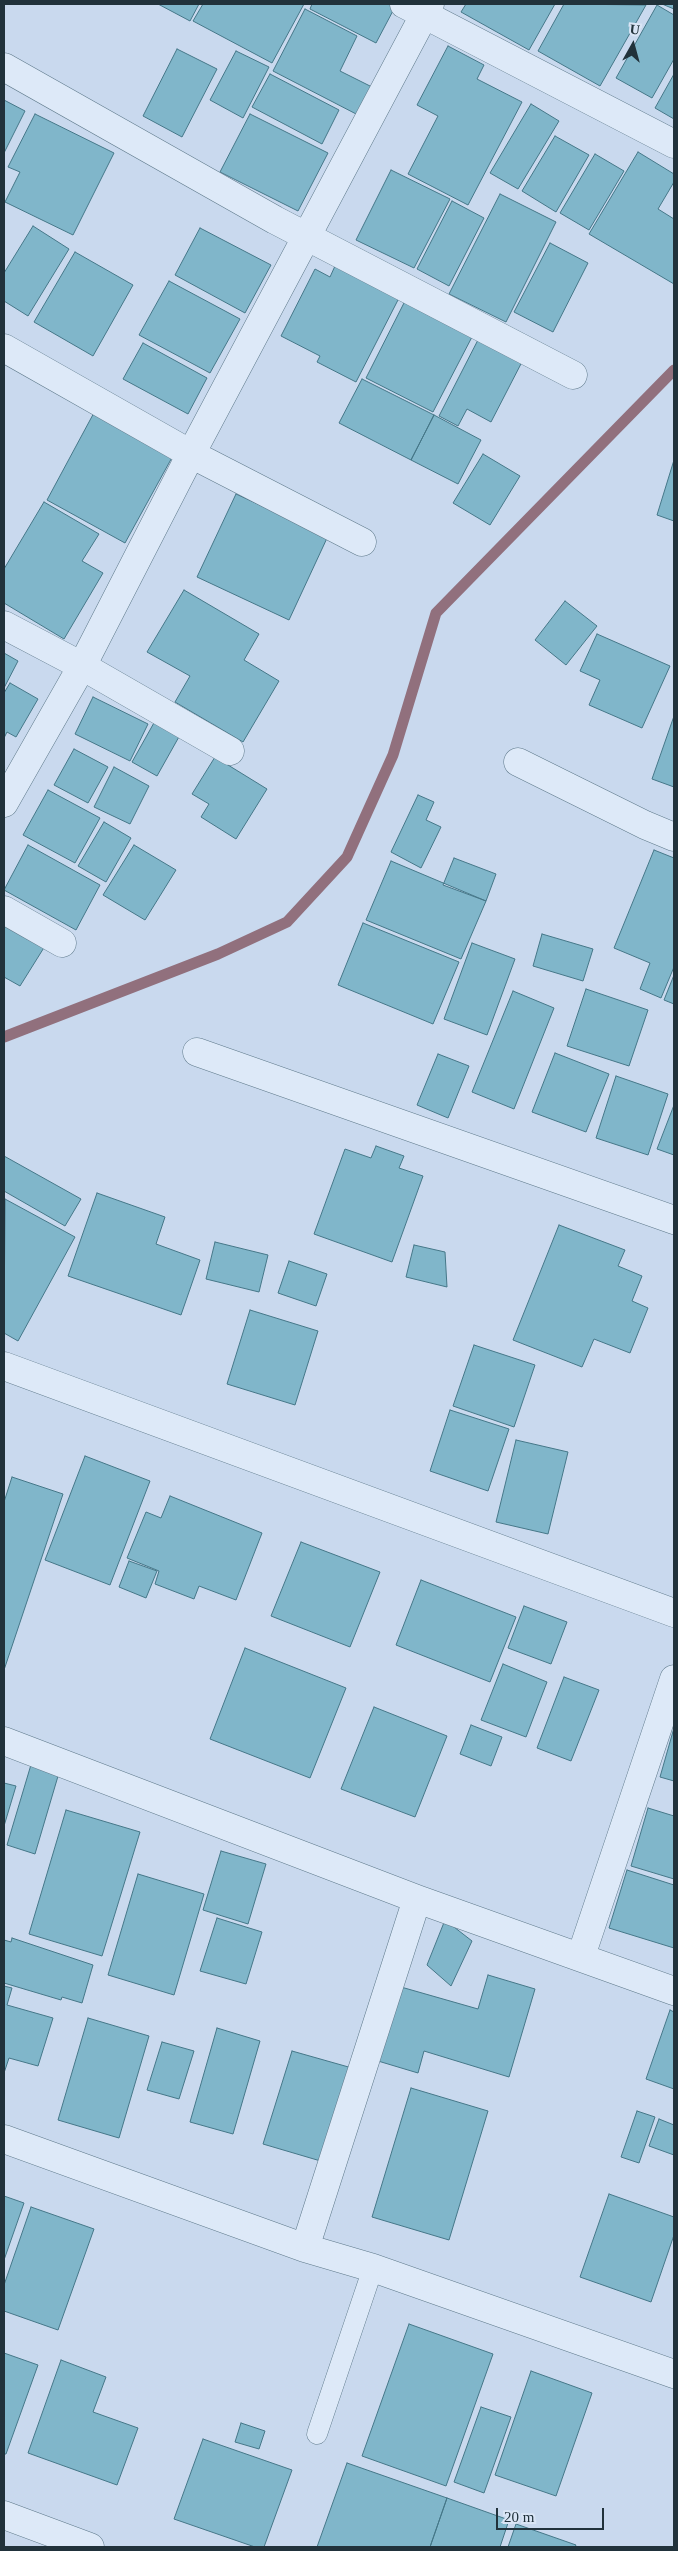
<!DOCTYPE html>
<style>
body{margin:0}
#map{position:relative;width:678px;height:2551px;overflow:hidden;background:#c9d9ee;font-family:Georgia,serif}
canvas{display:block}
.frame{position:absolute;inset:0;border:5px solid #21323b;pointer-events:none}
.north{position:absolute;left:608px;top:20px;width:50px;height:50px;-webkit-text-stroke:4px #d9e5f5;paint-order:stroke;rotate:7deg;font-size:14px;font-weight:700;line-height:20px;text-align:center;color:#21323b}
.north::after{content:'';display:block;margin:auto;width:18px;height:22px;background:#21323b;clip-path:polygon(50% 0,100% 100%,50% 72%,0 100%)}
.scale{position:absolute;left:496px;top:2508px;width:108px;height:22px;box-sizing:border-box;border:2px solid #21323b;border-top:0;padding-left:6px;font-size:15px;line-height:18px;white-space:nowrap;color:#21323b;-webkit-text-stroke:4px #d9e5f5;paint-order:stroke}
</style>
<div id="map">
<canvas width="678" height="2551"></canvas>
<div class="frame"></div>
<div class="north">U</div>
<div class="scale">20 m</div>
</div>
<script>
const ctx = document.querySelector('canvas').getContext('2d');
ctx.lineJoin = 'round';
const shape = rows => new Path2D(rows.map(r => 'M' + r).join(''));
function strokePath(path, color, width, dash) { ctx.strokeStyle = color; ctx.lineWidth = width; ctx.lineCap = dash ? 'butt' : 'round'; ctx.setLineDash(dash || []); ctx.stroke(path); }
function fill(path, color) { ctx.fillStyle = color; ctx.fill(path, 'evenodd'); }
const stream = shape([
 [4,1037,218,954,287,922,347,857,393,755,436,613,674,370]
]);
const building = shape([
 [158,4,199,4,190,21,158,4],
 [203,4,304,4,272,63,193,21,203,4],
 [312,4,390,4,395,7,376,43,310,9,312,4],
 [466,4,555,4,529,50,461,12,466,4],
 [564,4,646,5,600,86,538,51,564,4],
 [662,4,674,4,674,9,662,4],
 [657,5,674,15,674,59,652,98,616,78,657,5],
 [305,9,357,36,340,71,374,88,360,116,273,71,305,9],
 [448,46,484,65,477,79,522,102,468,205,408,174,438,116,417,105,448,46],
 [177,49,217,69,182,137,143,116,177,49],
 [236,51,269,67,243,118,210,100,236,51],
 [270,74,339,110,322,144,252,107,270,74],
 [674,74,674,119,655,108,674,74],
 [4,100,25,111,4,153,4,100],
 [531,104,559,121,518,189,490,173,531,104],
 [35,114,114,153,73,235,5,202,20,172,8,167,35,114],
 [250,114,328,153,298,211,220,172,250,114],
 [555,136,589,155,556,212,522,191,555,136],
 [638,152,674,174,674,182,658,209,674,219,674,284,589,234,638,152],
 [595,154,624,171,589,230,560,213,595,154],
 [391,170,450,199,414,268,356,240,391,170],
 [500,194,556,222,506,322,449,294,500,194],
 [452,201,484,218,449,286,417,269,452,201],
 [33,226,69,249,28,316,4,301,4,273,33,226],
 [200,228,271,265,245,313,175,275,200,228],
 [550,243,588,263,553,332,514,312,550,243],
 [75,252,133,285,93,356,34,322,75,252],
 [335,266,399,298,356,382,317,362,320,356,281,336,315,269,330,277,335,266],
 [169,281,240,319,210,373,139,335,169,281],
 [405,301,473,335,433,412,366,378,405,301],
 [480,336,524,358,491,422,467,409,458,426,439,416,480,336],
 [143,343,207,378,188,414,123,379,143,343],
 [362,379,434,415,411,460,339,423,362,379],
 [96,409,175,452,125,543,47,500,96,409],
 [434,415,481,440,458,484,411,460,434,415],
 [483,454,520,476,490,525,453,503,483,454],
 [674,460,674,521,657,515,674,460],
 [236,494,328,536,289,620,197,577,236,494],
 [44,502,99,534,82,561,103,573,64,639,4,603,4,569,44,502],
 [184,590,259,634,244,660,279,681,243,742,175,702,190,676,147,652,184,590],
 [565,601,597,626,566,665,535,640,565,601],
 [597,634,670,666,642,728,589,705,600,680,580,671,597,634],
 [4,653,18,661,4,688,4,653],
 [10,683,38,699,16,737,7,732,4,738,4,693,10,683],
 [93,697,148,724,130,761,75,734,93,697],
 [674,716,674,787,652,779,674,716],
 [155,721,180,735,157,776,132,762,155,721],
 [74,749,108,767,88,803,54,785,74,749],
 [215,757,267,789,236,839,201,817,209,804,192,794,215,757],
 [114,767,149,786,130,824,94,807,114,767],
 [48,790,100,818,75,863,23,835,48,790],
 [418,795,434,802,426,820,441,827,421,868,391,852,418,795],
 [104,822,131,838,106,882,78,866,104,822],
 [28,845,100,885,76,930,4,890,28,845],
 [134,845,176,870,145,920,103,895,134,845],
 [654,850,674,858,674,967,661,998,640,989,650,963,614,948,654,850],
 [454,858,496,874,486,901,443,885,454,858],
 [391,861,486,901,461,959,366,920,391,861],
 [4,921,45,946,20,986,4,977,4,921],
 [363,923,459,962,433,1024,338,985,363,923],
 [542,934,593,949,583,981,533,966,542,934],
 [472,943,515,959,487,1035,444,1019,472,943],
 [674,975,674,1004,664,1000,674,975],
 [586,989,648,1010,629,1066,567,1046,586,989],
 [513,991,554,1008,514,1109,472,1092,513,991],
 [555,1053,609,1074,586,1132,532,1112,555,1053],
 [438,1054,469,1066,448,1118,417,1105,438,1054],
 [616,1076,668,1094,648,1155,596,1138,616,1076],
 [674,1105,674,1155,657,1149,674,1105],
 [376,1146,404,1156,399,1168,423,1176,392,1262,314,1234,345,1149,371,1158,376,1146],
 [4,1156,81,1199,65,1226,4,1191,4,1156],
 [97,1193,165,1217,156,1244,200,1260,181,1315,68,1276,97,1193],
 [5,1199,75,1237,18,1341,4,1333,5,1199],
 [559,1225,625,1250,618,1266,642,1276,632,1301,648,1308,630,1353,594,1339,582,1367,513,1340,559,1225],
 [215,1242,268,1255,259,1292,206,1279,215,1242],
 [414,1245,445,1252,447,1287,406,1277,414,1245],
 [289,1261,327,1274,316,1306,278,1293,289,1261],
 [250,1310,318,1331,295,1405,227,1384,250,1310],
 [474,1345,535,1365,514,1427,453,1406,474,1345],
 [450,1410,509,1429,488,1491,430,1471,450,1410],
 [516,1440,568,1452,548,1534,496,1522,516,1440],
 [85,1456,150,1481,110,1585,45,1560,85,1456],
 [12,1477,63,1494,4,1670,4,1502,12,1477],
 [170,1496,262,1533,236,1600,199,1586,194,1599,155,1584,159,1571,127,1558,146,1512,161,1518,170,1496],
 [301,1542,380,1572,350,1647,271,1616,301,1542],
 [129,1561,157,1571,146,1598,119,1587,129,1561],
 [421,1580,516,1617,490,1682,396,1645,421,1580],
 [524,1606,567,1622,551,1664,508,1648,524,1606],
 [245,1648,346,1688,310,1778,210,1739,245,1648],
 [503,1664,547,1682,526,1737,481,1720,503,1664],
 [564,1677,599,1690,571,1761,537,1748,564,1677],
 [374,1707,447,1736,415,1817,341,1789,374,1707],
 [471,1725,502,1737,491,1766,460,1754,471,1725],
 [674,1728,674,1781,660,1777,674,1728],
 [33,1758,61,1766,35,1854,7,1845,33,1758],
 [4,1783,16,1786,4,1826,4,1783],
 [648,1808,674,1816,674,1879,631,1866,648,1808],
 [66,1810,140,1832,102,1956,29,1934,66,1810],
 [221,1851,266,1864,248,1924,203,1910,221,1851],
 [627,1870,674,1885,674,1948,609,1928,627,1870],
 [138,1874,204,1894,174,1995,108,1975,138,1874],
 [217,1918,262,1932,246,1984,200,1971,217,1918],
 [445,1920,472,1941,451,1986,427,1965,445,1920],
 [12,1938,93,1965,82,2003,62,1997,61,2000,4,1983,4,1940,11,1942,12,1938],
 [488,1975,535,1989,509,2077,424,2051,418,2073,378,2061,401,1987,478,2009,488,1975],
 [4,1986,12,1988,7,2005,53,2018,38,2066,9,2058,4,2073,4,1986],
 [670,2010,674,2012,674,2089,646,2079,670,2010],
 [88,2018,149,2036,119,2138,58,2120,88,2018],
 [217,2028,260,2041,233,2134,190,2122,217,2028],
 [162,2042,194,2051,179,2099,147,2090,162,2042],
 [292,2051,352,2068,324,2162,263,2144,292,2051],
 [411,2088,488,2111,449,2240,372,2217,411,2088],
 [637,2111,655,2117,639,2163,621,2157,637,2111],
 [659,2119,674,2125,674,2155,649,2146,659,2119],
 [609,2194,674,2217,674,2235,651,2302,580,2277,609,2194],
 [4,2196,24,2203,4,2260,4,2196],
 [31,2207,94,2229,58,2330,4,2311,4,2285,31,2207],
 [409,2324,493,2354,446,2486,362,2456,409,2324],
 [4,2353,38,2365,6,2454,4,2454,4,2353],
 [61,2360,106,2377,93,2412,138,2428,117,2485,28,2453,61,2360],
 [531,2371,592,2393,556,2496,495,2475,531,2371],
 [481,2407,511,2417,484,2493,454,2482,481,2407],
 [241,2423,265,2431,259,2449,235,2442,241,2423],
 [203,2439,292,2470,264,2547,255,2547,174,2519,203,2439],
 [347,2463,447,2498,430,2547,317,2547,347,2463],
 [447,2498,509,2520,500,2547,430,2547,447,2498],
 [516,2524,576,2545,575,2547,508,2547,516,2524]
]);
const service = shape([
 [317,2434,373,2268]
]);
const minor = shape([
 [404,4,674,144],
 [4,67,275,220,573,375],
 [4,348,191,454,362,542],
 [4,625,82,666,230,751],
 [518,762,645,825,674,837],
 [4,803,82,666,191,454,430,4],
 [4,910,62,943],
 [197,1052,674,1220],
 [4,1366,674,1613],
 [4,1741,417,1899,674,1991],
 [581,1956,674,1679],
 [4,2139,305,2248,373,2268,674,2374],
 [305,2248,417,1899],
 [4,2515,90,2547]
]);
strokePath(stream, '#91707d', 11);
fill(building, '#80b6ca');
strokePath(building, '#457788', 1);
strokePath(service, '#5e798a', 21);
strokePath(minor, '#5e798a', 29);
strokePath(service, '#dde9f8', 20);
strokePath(minor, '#dde9f8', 28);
</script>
